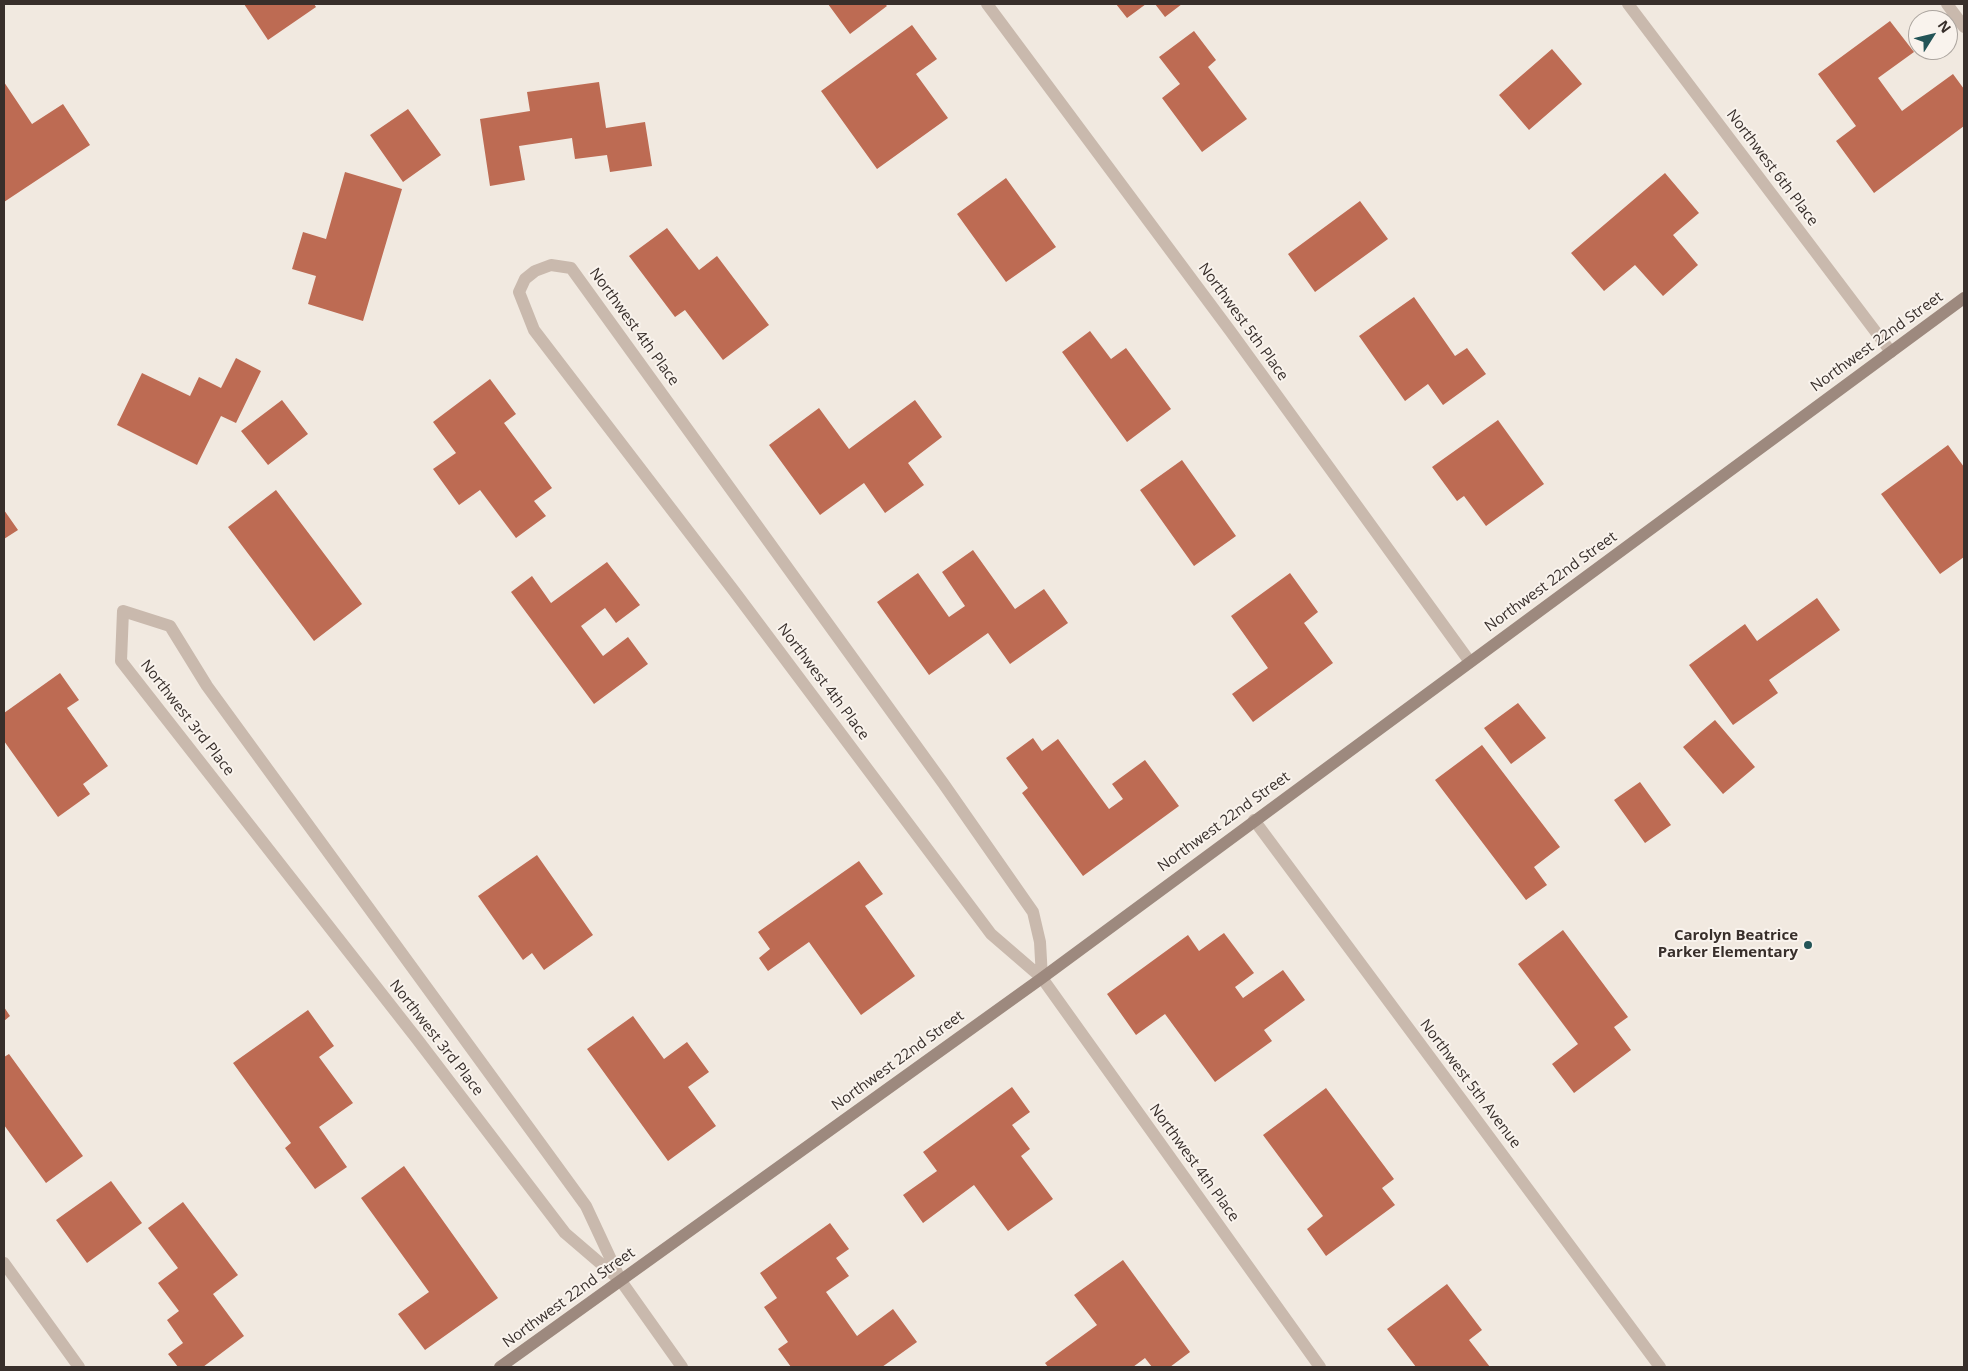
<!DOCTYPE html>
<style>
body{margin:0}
#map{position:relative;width:1968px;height:1371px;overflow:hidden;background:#f1e9e0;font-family:"Open Sans",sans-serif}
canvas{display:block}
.frame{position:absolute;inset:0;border:5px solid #382f2b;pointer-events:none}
.north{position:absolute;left:1908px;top:10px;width:50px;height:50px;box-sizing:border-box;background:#f9f3ed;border:1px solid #aca59f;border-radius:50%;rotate:54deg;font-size:14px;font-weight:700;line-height:20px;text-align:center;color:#382f2b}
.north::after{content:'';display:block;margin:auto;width:18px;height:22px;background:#235457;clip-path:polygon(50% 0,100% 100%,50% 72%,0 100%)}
</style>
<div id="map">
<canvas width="1968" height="1371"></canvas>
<div class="frame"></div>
<div class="north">N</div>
</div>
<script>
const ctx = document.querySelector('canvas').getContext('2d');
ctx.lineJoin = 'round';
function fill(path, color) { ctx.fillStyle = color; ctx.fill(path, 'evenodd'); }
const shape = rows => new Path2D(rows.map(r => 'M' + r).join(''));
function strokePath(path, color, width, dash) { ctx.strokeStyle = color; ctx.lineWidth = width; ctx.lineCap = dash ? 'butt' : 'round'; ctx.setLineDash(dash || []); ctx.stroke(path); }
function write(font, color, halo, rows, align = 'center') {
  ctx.font = font + ' "Open Sans",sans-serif'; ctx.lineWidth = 4; ctx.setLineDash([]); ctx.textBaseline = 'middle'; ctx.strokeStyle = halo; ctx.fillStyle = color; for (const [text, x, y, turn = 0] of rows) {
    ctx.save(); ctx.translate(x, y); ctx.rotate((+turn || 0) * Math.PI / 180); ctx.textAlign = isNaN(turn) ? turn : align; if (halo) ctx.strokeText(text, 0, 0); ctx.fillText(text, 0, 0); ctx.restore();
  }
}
const building = shape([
 [244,4,314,4,316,7,268,40],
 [828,4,885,4,887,6,850,34],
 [1116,4,1146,4,1127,18],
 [1155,4,1182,4,1165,17],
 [1890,21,1914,52,1878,78,1902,111,1953,74,1964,89,1964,126,1874,193,1836,141,1856,126,1818,74],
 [912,25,937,59,916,74,948,118,877,169,821,91],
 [1194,31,1216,60,1208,67,1247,119,1202,152,1162,98,1180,84,1159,57],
 [1552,49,1582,84,1529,130,1499,95],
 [4,82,32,124,63,104,90,145,4,202],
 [599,82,606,128,645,122,652,166,610,172,607,155,575,159,572,138,519,146,525,180,490,186,480,119,530,111,527,92],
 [408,109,441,155,403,182,370,135],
 [345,172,402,189,363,321,308,304,316,276,292,269,303,232,326,239],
 [1665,173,1699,213,1673,235,1698,265,1663,296,1635,265,1604,291,1571,253],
 [1006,178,1056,247,1006,282,957,214],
 [1360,201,1388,239,1315,292,1288,254],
 [667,228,699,270,717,256,769,325,723,360,685,310,675,317,629,256],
 [1414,297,1455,356,1467,348,1486,374,1443,405,1428,384,1405,401,1359,336],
 [1090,331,1111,359,1126,348,1171,409,1127,442,1062,352],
 [236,358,261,371,236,423,221,416,197,465,117,425,142,373,190,396,199,377,221,388],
 [490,379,516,414,504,423,552,488,534,501,546,516,516,538,480,490,459,505,433,469,456,453,433,422],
 [282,400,308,434,268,465,241,431],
 [915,400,942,437,908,463,924,485,885,513,864,483,820,515,769,445,819,408,849,449],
 [1498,420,1544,484,1486,526,1464,496,1457,501,1432,467],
 [1948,445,1964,467,1964,557,1940,574,1881,494],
 [1182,460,1236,536,1194,566,1140,490],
 [276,490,362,604,314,641,228,527],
 [4,510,18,530,4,539],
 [973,550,1015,609,1044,589,1068,623,1010,664,988,633,929,675,877,602,918,573,949,617,965,606,942,572],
 [607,562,640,605,616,623,605,608,581,626,603,656,628,637,648,664,594,704,511,592,532,576,551,603],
 [1290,573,1318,612,1304,623,1333,663,1253,722,1232,694,1268,668,1231,616],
 [1817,598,1840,630,1769,680,1778,693,1733,725,1689,665,1745,624,1757,641],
 [60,673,79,700,67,708,108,766,83,784,90,794,58,817,4,741,4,713],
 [1518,703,1546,738,1511,764,1484,728],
 [1715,720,1755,767,1723,794,1683,747],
 [1033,738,1042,751,1058,739,1109,809,1123,799,1112,784,1145,760,1179,806,1083,876,1022,793,1028,788,1006,758],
 [1482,745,1560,847,1534,867,1547,885,1526,900,1435,780],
 [1640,782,1671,825,1645,843,1614,800],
 [537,855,593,935,544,970,532,953,523,960,478,896],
 [859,861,883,894,865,906,915,976,861,1015,809,942,768,971,759,958,770,949,758,932],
 [1563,930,1628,1017,1614,1027,1631,1050,1574,1093,1552,1064,1578,1044,1518,964],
 [1224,933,1254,973,1235,987,1243,998,1283,970,1305,1000,1264,1030,1272,1041,1215,1082,1165,1014,1136,1035,1107,994,1188,935,1199,951],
 [4,1007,10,1016,4,1021],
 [308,1010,334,1046,319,1057,353,1103,319,1127,347,1167,315,1189,285,1148,291,1143,233,1063],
 [633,1016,664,1059,687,1042,709,1072,688,1087,716,1126,668,1161,587,1049],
 [9,1054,83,1156,46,1183,4,1125,4,1057],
 [1012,1087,1030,1112,1012,1125,1030,1149,1021,1156,1053,1199,1008,1231,974,1185,923,1223,903,1195,937,1171,923,1152],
 [1326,1088,1394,1179,1382,1188,1395,1205,1326,1256,1307,1229,1323,1216,1263,1135],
 [404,1166,498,1298,425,1350,398,1314,429,1292,361,1198],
 [111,1181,142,1223,87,1263,56,1220],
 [183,1202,238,1275,213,1294,244,1336,203,1367,178,1367,168,1354,183,1343,167,1320,179,1311,158,1283,178,1268,148,1228],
 [830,1223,849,1249,836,1258,849,1276,826,1292,857,1336,893,1309,917,1342,882,1367,791,1367,778,1349,788,1342,764,1307,777,1298,760,1273],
 [1123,1260,1190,1352,1170,1367,1152,1367,1145,1358,1133,1367,1048,1367,1045,1363,1097,1325,1074,1295],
 [1447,1284,1482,1330,1469,1340,1490,1367,1416,1367,1387,1329]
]);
const street = shape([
 [987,4,1231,332,1470,662],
 [1628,4,1891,352],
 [1947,4,1964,27],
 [1254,820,1660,1367],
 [1042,978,1040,942,1033,912,943,783,571,268,551,265,535,271,525,279,519,292,534,330,734,591,991,934,1042,978,1320,1367],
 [4,1263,79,1367],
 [621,1281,565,1233,417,1039,121,661,123,611,170,626,207,686,586,1206,621,1281,682,1367]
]);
const secondary = shape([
 [500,1367,1042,978,1964,298]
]);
const markers = [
 [1808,945,5,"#235457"]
];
const streetNames = [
 ["Northwest 6th Place",1772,168,53],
 ["Northwest 5th Place",1243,322,54],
 ["Northwest 4th Place",634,327,54],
 ["Northwest 22nd Street",1877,342,-36],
 ["Northwest 22nd Street",1551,582,-36],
 ["Northwest 4th Place",823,682,53],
 ["Northwest 3rd Place",187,718,52],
 ["Northwest 22nd Street",1224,822,-36],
 ["Northwest 3rd Place",436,1038,52],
 ["Northwest 22nd Street",898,1061,-36],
 ["Northwest 5th Avenue",1470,1084,53],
 ["Northwest 4th Place",1194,1163,54],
 ["Northwest 22nd Street",569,1298,-36]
];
const poiNames = [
 ["Carolyn Beatrice",1798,936],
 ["Parker Elementary",1798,953]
];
fill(building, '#bd6b53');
strokePath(street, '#c9b9ad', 12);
strokePath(secondary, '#9d897e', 12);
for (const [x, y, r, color] of markers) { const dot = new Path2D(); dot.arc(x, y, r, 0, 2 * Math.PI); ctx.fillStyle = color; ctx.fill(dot); strokePath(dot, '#f9f3ed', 2); }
write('15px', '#382f2b', '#f9f3ed', streetNames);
write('bold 15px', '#382f2b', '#f9f3ed', poiNames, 'right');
</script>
